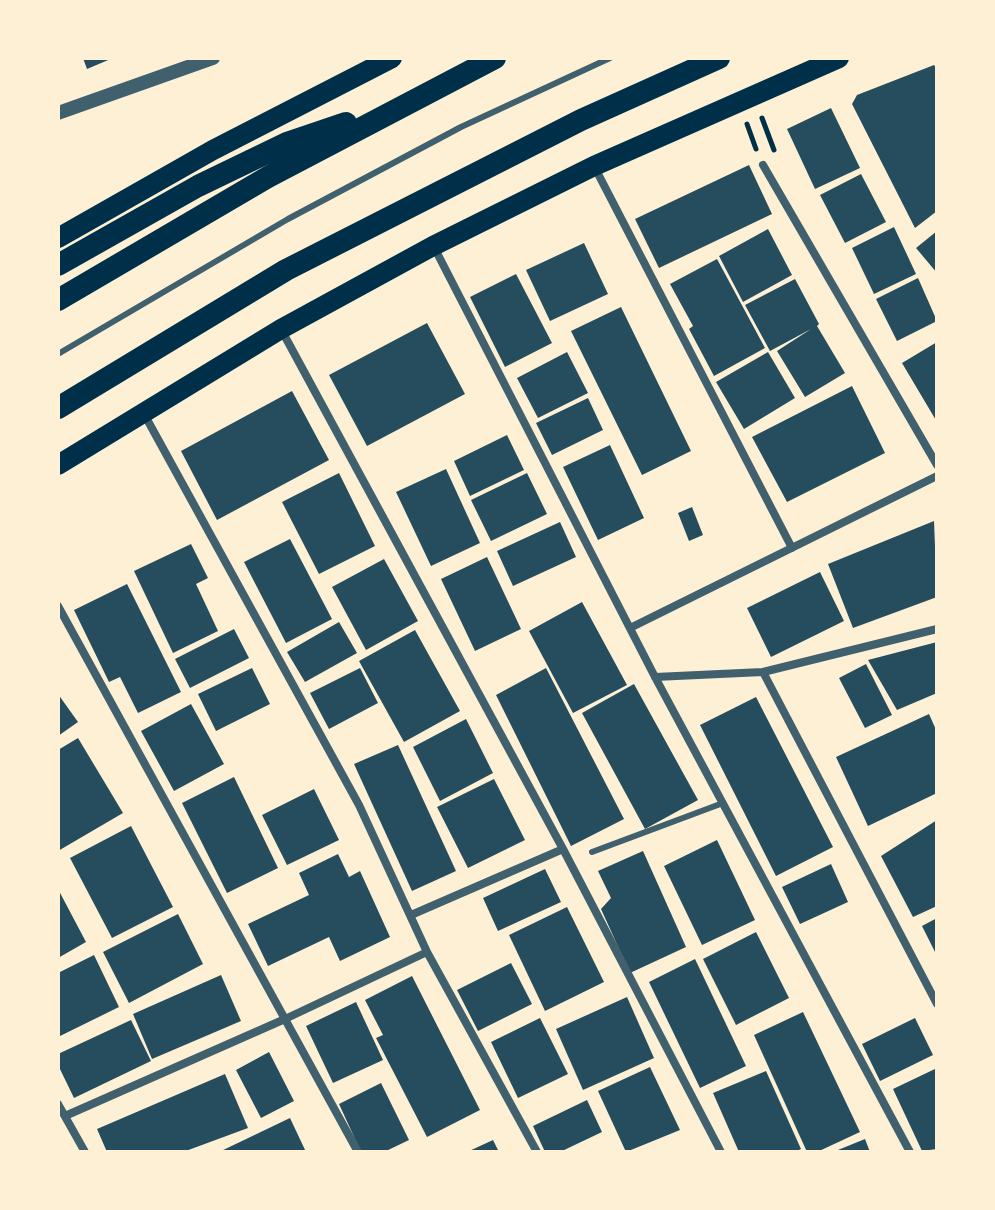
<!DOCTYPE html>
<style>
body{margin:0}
#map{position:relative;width:995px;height:1210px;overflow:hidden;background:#fdf0d5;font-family:"Golos Text",sans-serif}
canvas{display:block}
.frame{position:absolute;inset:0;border:60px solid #fdf0d5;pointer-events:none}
</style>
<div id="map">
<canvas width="995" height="1210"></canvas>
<div class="frame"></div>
</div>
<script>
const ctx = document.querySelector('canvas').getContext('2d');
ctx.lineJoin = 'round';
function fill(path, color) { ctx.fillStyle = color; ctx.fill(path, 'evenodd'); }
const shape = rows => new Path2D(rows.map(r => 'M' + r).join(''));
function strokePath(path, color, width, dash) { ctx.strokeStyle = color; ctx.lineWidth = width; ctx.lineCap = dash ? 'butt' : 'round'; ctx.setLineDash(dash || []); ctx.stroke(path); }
const building = shape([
 [83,58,113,58,87,69],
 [934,65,937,69,937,211,915,228,852,104,857,95],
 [831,108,860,168,815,189,787,129],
 [749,165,772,214,659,268,635,219],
 [861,174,886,222,845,243,820,195],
 [894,227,916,274,874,294,852,248],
 [768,229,792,275,743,302,719,256],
 [937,231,937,273,916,248],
 [584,243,608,294,550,321,526,270],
 [717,259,765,348,714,376,689,329,693,326,670,284],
 [516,274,552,343,505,367,470,297],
 [918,278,937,321,897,341,876,299],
 [795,279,819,324,817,326,845,373,805,397,777,351,811,329,770,351,745,305],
 [621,307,691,451,642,475,571,331],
 [427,323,465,394,367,446,329,375],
 [937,342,937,422,902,363],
 [567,352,588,393,538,418,517,378],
 [768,352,795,398,744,429,716,382],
 [852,386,885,453,787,502,752,437],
 [292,391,329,460,217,520,181,451],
 [588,398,603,430,552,455,536,423],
 [507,435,524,470,470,496,454,461],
 [610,445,644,518,598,540,563,467],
 [446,469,480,543,431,566,396,492],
 [339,473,375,546,319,574,282,502],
 [527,473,547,514,491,541,471,500],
 [692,507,703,535,689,541,678,513],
 [934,521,937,597,853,628,828,564],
 [560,522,576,557,513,586,497,551],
 [290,539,332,619,286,643,244,562],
 [191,544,208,578,196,584,218,631,173,653,134,571],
 [487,557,521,629,475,651,441,579],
 [384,559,418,621,366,650,332,587],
 [820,572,844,621,771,657,747,608],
 [127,584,181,692,138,713,120,677,109,682,74,610],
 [582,602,627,685,573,713,529,631],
 [339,622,357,653,305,682,287,652],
 [234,629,249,658,190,688,175,659],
 [415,630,460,711,404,742,359,661],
 [937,642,937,693,897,710,868,660],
 [866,664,892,715,865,728,839,678],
 [252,668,270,704,216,731,198,694],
 [360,668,378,703,329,729,310,693],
 [546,668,624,819,571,846,496,695],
 [634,684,698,800,645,829,582,713],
 [58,694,78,722,58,736],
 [756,697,833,847,776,876,700,725],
 [191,704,224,764,174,791,141,731],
 [929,714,937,732,937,793,868,826,836,757],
 [466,719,493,773,440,801,413,747],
 [78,738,123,813,58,851,58,750],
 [398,745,456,871,412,891,354,764],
 [234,777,278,868,227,893,182,803],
 [494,779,525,840,468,868,437,807],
 [314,789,339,840,287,865,262,815],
 [937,820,937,906,913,917,881,856],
 [131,826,173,907,112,938,70,858],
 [717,840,755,920,702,945,664,866],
 [643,851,686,947,630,973,601,909,611,898,598,871],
 [338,854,349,877,360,871,390,937,340,961,329,937,268,966,248,924,309,895,299,873],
 [831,864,848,902,800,924,782,887],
 [545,869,561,902,498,931,483,898],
 [58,889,86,942,58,958],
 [567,907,604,982,545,1011,509,935],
 [178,914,203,964,129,1003,103,952],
 [937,918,937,956,922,926],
 [756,932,789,998,736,1025,703,959],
 [94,955,119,1007,58,1037,58,973],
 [695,959,746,1066,700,1088,649,982],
 [511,963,532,1004,478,1031,457,990],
 [221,975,241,1021,152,1059,133,1014],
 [412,976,480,1110,427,1137,376,1038,383,1035,365,1000],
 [627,997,654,1058,583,1090,556,1029],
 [356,1002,383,1060,333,1083,306,1026],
 [803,1012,860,1132,817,1152,807,1152,754,1035],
 [540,1018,568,1074,518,1098,491,1042],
 [915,1018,933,1055,880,1081,862,1044],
 [131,1020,151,1061,74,1098,58,1065,58,1054],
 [269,1052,294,1101,261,1118,236,1070],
 [650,1067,680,1130,626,1152,598,1091],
 [937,1068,937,1149,922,1151,893,1089],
 [766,1071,801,1149,795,1152,739,1152,713,1093],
 [225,1074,248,1128,183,1152,107,1152,97,1129],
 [381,1083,409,1140,384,1152,361,1152,339,1104],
 [587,1100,602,1132,560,1152,545,1152,533,1126],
 [290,1118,306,1152,219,1152],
 [865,1139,870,1152,833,1152],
 [493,1140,499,1152,467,1152]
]);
const path = shape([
 [762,118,774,150],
 [747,124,756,149]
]);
const service = shape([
 [58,354,288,219,461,127,610,58],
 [592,852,723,803]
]);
const minor = shape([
 [763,165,937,465],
 [594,166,792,548],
 [434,247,655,677,910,1152],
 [282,331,563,849,721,1152],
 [143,412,359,805,427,952,537,1152],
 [58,606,358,1152],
 [630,628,937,476],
 [763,672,937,1004],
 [655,677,763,672,937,629],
 [411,915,563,849],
 [58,1104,85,1152],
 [65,1116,285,1019,427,952]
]);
const tertiary = shape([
 [58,113,213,58]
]);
const primary = shape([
 [58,238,213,150,392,58],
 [58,465,281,329,433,246,594,166,839,58]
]);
const trunk = shape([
 [58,265,198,186,287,143,346,123],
 [58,300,268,177,495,58],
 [58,408,286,270,581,120,719,58]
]);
fill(building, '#264d5e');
strokePath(path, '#003049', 5);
strokePath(service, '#3f606c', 6);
strokePath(minor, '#3f606c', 8);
strokePath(tertiary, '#3f606c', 14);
strokePath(primary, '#003049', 20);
strokePath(trunk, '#003049', 22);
</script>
